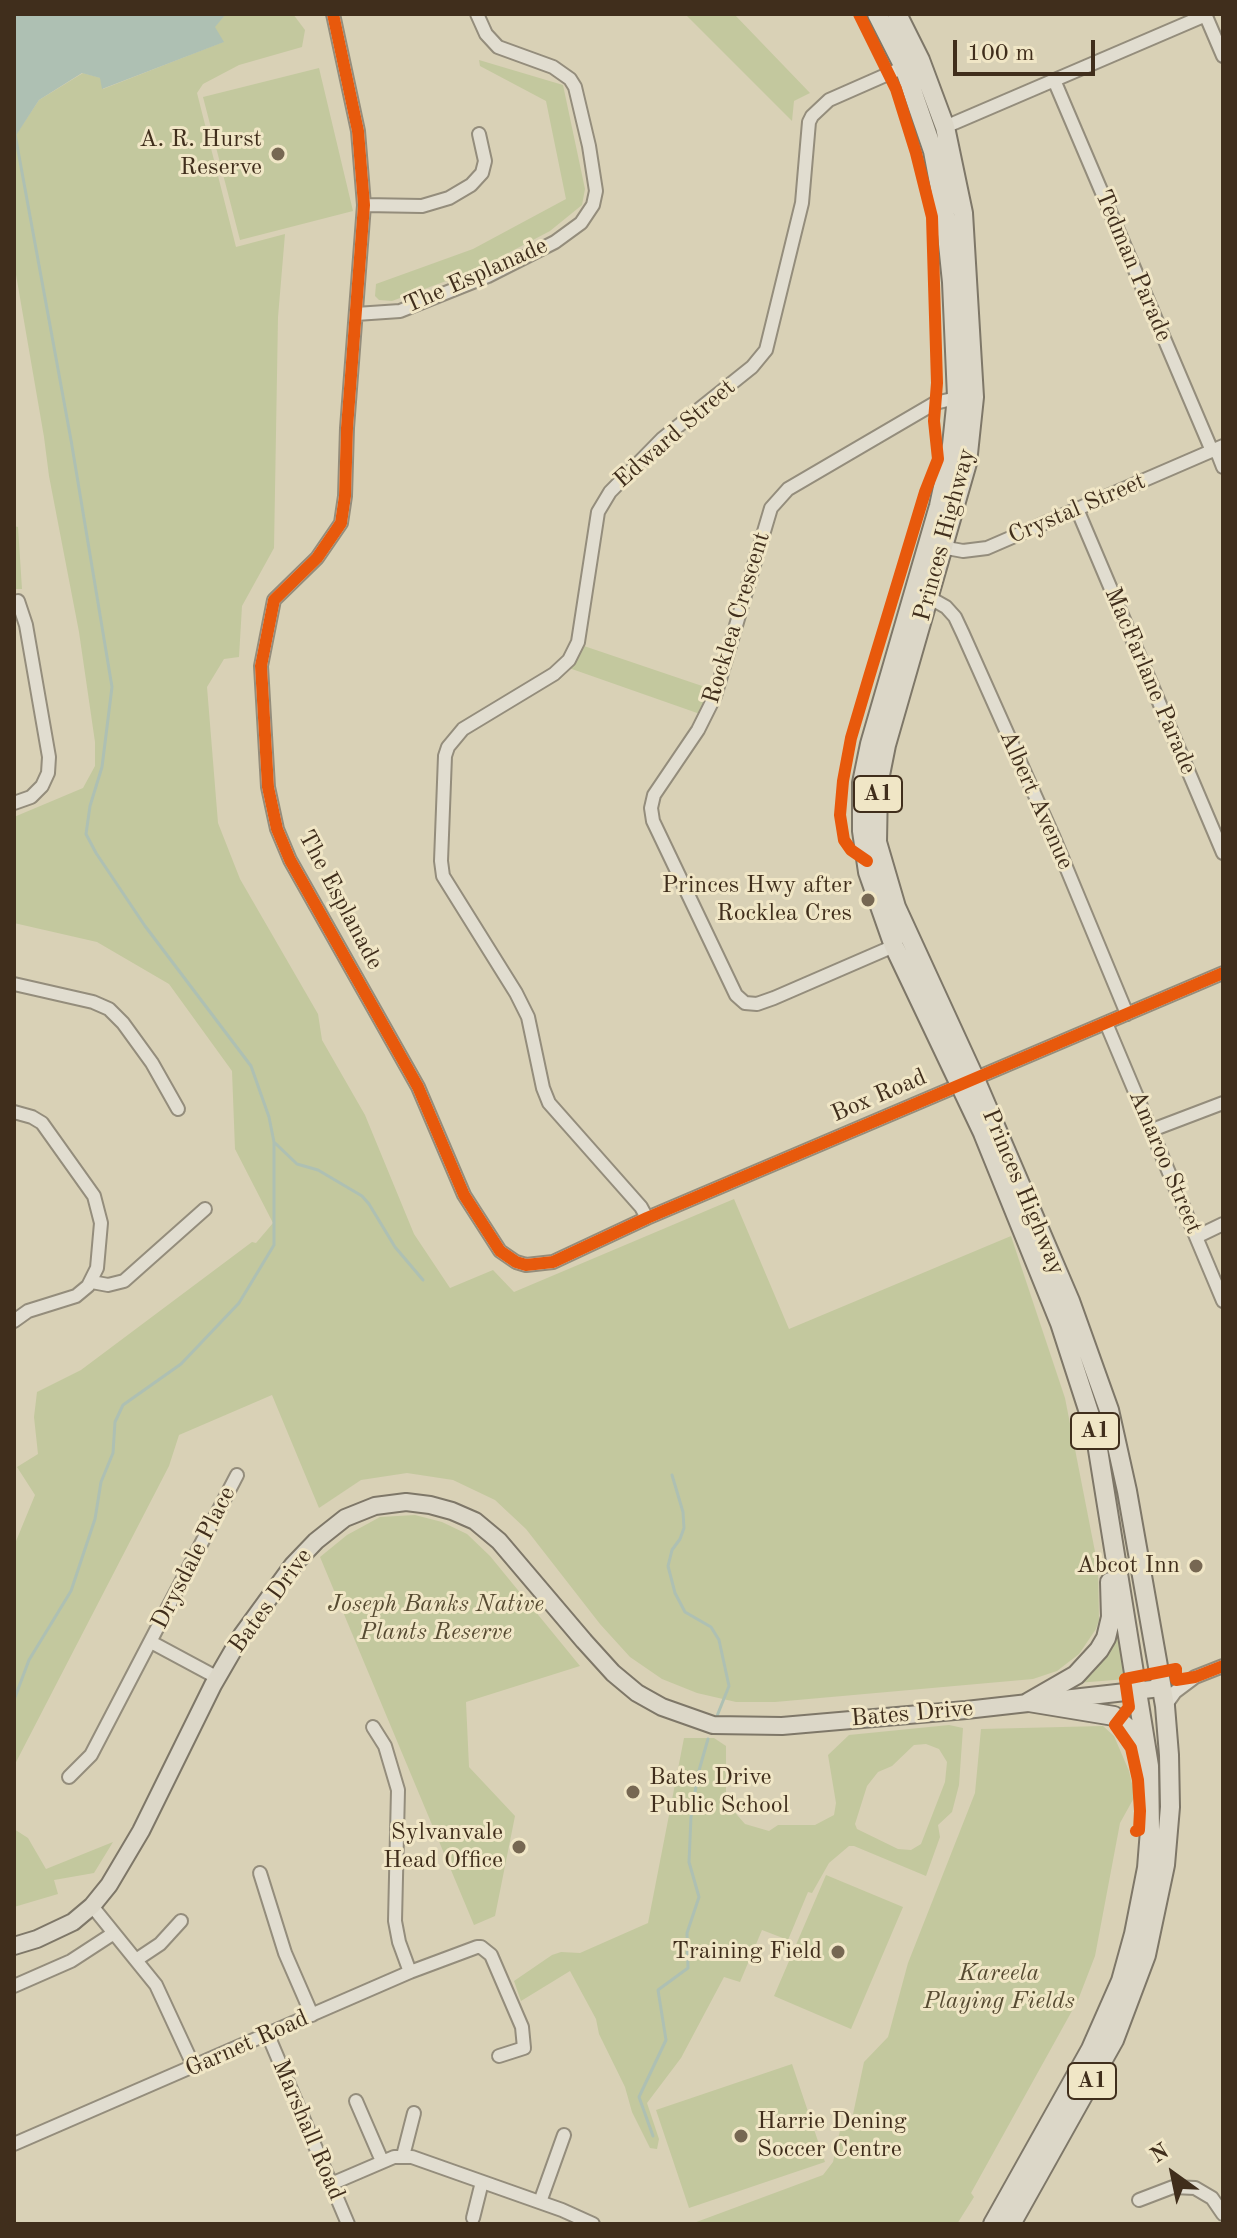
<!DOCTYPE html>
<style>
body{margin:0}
#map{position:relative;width:1237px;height:2238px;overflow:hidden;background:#d9d1b6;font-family:"Old Standard TT",serif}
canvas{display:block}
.frame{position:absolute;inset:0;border:16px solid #402e1c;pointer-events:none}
.north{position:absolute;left:1133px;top:2134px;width:80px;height:80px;-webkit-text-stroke:6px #f0e6c6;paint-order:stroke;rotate:327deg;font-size:22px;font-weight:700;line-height:32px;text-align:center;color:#402e1c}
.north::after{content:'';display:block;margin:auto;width:28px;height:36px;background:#402e1c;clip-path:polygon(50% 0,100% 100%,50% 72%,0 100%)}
.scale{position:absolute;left:953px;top:40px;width:142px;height:36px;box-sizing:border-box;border:4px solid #402e1c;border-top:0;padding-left:10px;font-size:24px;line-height:28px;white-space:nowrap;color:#402e1c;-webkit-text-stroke:6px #f0e6c6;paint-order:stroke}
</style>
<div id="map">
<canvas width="1237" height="2238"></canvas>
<div class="frame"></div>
<div class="north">N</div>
<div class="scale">100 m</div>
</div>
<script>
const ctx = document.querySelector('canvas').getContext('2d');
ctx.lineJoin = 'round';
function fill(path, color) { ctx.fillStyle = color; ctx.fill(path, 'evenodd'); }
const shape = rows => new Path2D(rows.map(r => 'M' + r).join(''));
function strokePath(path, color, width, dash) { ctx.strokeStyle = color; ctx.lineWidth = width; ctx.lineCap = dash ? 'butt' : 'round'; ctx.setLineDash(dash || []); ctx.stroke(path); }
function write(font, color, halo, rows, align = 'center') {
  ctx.font = font + ' "Old Standard TT",serif'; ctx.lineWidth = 6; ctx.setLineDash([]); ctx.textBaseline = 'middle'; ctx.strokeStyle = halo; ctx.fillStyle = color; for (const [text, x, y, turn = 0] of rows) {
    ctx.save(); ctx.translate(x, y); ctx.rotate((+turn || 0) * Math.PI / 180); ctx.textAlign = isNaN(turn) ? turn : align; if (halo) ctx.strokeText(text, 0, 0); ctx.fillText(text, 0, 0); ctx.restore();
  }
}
const green = shape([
 [226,14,293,14,305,30,302,47,239,65,203,84,197,93,236,247,285,234,278,317,274,548,242,606,239,657,224,659,207,687,218,823,240,879,318,1014,322,1040,365,1115,414,1234,450,1288,493,1270,514,1292,734,1199,789,1329,1011,1236,1065,1398,1098,1567,1099,1620,1096,1629,1079,1654,1057,1671,1033,1679,775,1702,736,1702,697,1693,662,1679,630,1657,600,1624,526,1529,495,1500,453,1480,407,1473,361,1480,319,1508,272,1395,179,1435,169,1466,14,1766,14,1546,35,1495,17,1467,38,1454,34,1417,37,1392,81,1370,252,1242,256,1243,273,1223,235,1149,232,1071,169,984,97,942,14,923,14,817,83,788,95,766,95,742,79,632,49,476,44,437,14,263,14,104,15,136,39,100,83,73,101,78,103,89,223,42,214,27],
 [685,14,734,14,810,93,794,101,792,121],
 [479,60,563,85,585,189,582,205,550,231,476,270,392,301,379,300,375,296,376,284,473,249,566,199,546,101,480,66],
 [319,68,353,211,240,240,203,97],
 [14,526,18,527,22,589,16,589,14,582],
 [584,646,711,689,700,714,569,668],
 [415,1515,442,1522,467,1534,490,1556,580,1666,466,1702,469,1767,515,1816,495,1916,474,1925,320,1557,347,1535,380,1517],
 [1119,1624,1126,1679,1077,1683,1092,1674,1108,1653],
 [949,1725,963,1728,959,1785,952,1812,938,1825,940,1837,926,1876,854,1846,849,1846,829,1863,812,1893,808,1892,788,1940,762,1930,740,1982,724,1977,681,2058,647,2103,659,2139,657,2149,650,2148,632,2112,625,2087,599,2034,596,2019,570,1971,521,2001,514,1981,552,1955,561,1952,580,1953,648,1923,684,1738,714,1738,726,1746,726,1793,731,1808,745,1824,769,1831,778,1825,815,1825,834,1815,836,1803,828,1755,849,1735],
 [926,1744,939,1749,947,1762,945,1782,921,1844,911,1850,898,1849,857,1829,855,1824,867,1786,878,1772,892,1766,914,1745],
 [1103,1726,1114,1736,1129,1771,1135,1796,1120,1823,1095,1956,1078,2000,971,2193,974,2197,957,2224,691,2224,823,2175,833,2162,841,2126,852,2119,864,2062,888,2037,908,1963,975,1793,981,1729],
 [14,1829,28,1838,46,1869,113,1842,94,1873,54,1880,58,1894,14,1907],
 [826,1875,903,1907,851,2029,774,1996],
 [792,2064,825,2162,689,2208,656,2110]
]);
const water = shape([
 [14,14,226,14,215,27,224,42,102,89,100,78,82,73,39,100,15,137]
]);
const stream = shape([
 [275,1143,297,1164,318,1170,362,1196,369,1204,395,1247,423,1280],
 [672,1475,683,1512,684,1528,680,1539,672,1550,668,1566,675,1593,685,1612,711,1627,719,1640,729,1686,717,1716],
 [14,1700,29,1660,71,1591,95,1519,101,1482,113,1453,115,1422,123,1405,181,1364,239,1303,274,1245,274,1142,269,1117,251,1066,145,926,96,853,86,834,90,806,102,767,112,687,71,440,15,134],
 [653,2136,639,2097,666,2040,658,1990,688,1968,687,1933,699,1897,689,1862,691,1817,698,1774,708,1739]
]);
const minor = shape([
 [333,14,358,131,364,205,347,428,345,496,341,523,317,558,274,600,261,666,268,787,277,829,290,860,418,1087,464,1195,500,1251,516,1262,526,1265,553,1262,647,1218,1223,973],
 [1205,14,1223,56],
 [1054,80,1212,451],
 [945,127,1206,15],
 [364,205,422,206,449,198,471,185,482,173,485,161,479,134],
 [356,314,400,311,488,276,555,242,581,223,593,205,596,191,589,146,575,87,570,79,553,67,498,47,486,34,477,14],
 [1216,449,1223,467],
 [1077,509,1223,853],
 [936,546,963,551,987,548,1223,446],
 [930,598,946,607,955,617,963,634,1054,838,1127,1014],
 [14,803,31,797,42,786,48,773,49,757,26,625,18,601],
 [894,946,774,998,757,1004,745,1003,736,995,653,821,651,808,654,795,698,730,715,696,771,508,788,489,935,403,961,397],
 [14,984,93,1002,109,1009,123,1023,152,1063,178,1109],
 [1106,1023,1223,1301],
 [14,1112,32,1117,42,1123,94,1196,101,1223,97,1268,88,1286,76,1296,28,1311,14,1321],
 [1152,1130,1223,1103],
 [647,1218,641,1207,549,1103,543,1088,528,1017,516,993,443,876,441,861,445,756,448,747,463,729,554,674,569,660,578,642,598,512,610,492,662,439,752,367,766,350,802,203,809,122,812,116,829,100,904,67],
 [1196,1237,1223,1224],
 [92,1282,108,1285,124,1281,205,1209],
 [151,1642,218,1678],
 [1165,1706,1175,1692,1195,1677,1223,1666],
 [373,1727,385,1746,398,1790,395,1921,399,1942,410,1972],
 [69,1777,91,1755,237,1475],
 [260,1873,285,1953,312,2015],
 [92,1906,156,1985,194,2067],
 [136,1960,160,1944,181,1921],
 [14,1986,71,1961,114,1933],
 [268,2035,348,2224],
 [356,2101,382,2161],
 [14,2144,410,1972,477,1947,481,1947,491,1955,522,2027,524,2048,499,2056],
 [403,2156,414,2113],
 [331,2184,394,2157,412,2157,562,2210,593,2224],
 [1139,2200,1173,2187,1195,2188,1212,2198,1223,2214],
 [540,2202,564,2135],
 [473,2218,482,2182]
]);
const major = shape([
 [14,1946,37,1939,73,1922,92,1906,109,1885,141,1831,213,1685,242,1635,293,1565,316,1541,345,1518,375,1506,406,1502,430,1505,452,1511,475,1521,499,1541,584,1641,613,1673,637,1693,662,1707,713,1725,782,1726,966,1710,1161,1688]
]);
const highway = shape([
 [877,14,904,67,933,151,945,215,952,282,957,397,952,445,939,506,870,744,862,783,862,831,868,872,894,946,983,1133,1060,1323,1095,1431,1149,1766,1150,1830,1147,1868,1134,1934,1121,1981,1091,2049,993,2224],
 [897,14,920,60,945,127,963,213,974,397,967,463,886,745,878,785,877,842,896,907,975,1079,1070,1301,1109,1410,1127,1491,1165,1706,1169,1755,1170,1807,1165,1865,1146,1955,1114,2040,1011,2224],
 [1029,1702,1076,1675,1099,1650,1106,1638,1111,1617,1110,1582],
 [1029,1702,1114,1716,1130,1730,1141,1753]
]);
const cycleway = shape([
 [333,14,358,131,364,205,347,428,345,496,341,523,317,558,274,600,261,666,268,787,277,829,290,860,418,1087,464,1195,500,1251,516,1262,526,1265,553,1262,647,1218,1223,973],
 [859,14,896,89,916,153,932,217,937,383,934,421,938,459,925,492,869,677,851,738,843,781,840,815,844,840,851,850,867,861],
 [1136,1831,1139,1830,1140,1811,1138,1780,1131,1748,1115,1725,1129,1707,1125,1679,1176,1669,1176,1680,1195,1677,1223,1666]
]);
const markers = [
 [278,154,8,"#766752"],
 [868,900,8,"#766752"],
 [1196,1566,8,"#766752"],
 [633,1792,8,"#766752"],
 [519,1847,8,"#766752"],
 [838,1952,8,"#766752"],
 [741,2136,8,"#766752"]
];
const shields = [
 [878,794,48],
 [1095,1431,48],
 [1092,2081,48]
];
const shieldNames = [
 ["A1",878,794],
 ["A1",1095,1431],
 ["A1",1092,2081]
];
const poiNames = [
 ["A. R. Hurst",262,140],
 ["Reserve",262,168],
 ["Princes Hwy after",852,886],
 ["Rocklea Cres",852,914],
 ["Abcot Inn",1180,1566],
 ["Bates Drive",649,1778,"left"],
 ["Public School",649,1806,"left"],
 ["Sylvanvale",503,1833],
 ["Head Office",503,1861],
 ["Training Field",822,1952],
 ["Harrie Dening",757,2122,"left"],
 ["Soccer Centre",757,2150,"left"]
];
const streetNames = [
 ["Tedman Parade",1133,266,67],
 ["The Esplanade",476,276,-24],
 ["Edward Street",675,434,-41],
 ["Crystal Street",1077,509,-23],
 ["Princes Highway",945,535,-75],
 ["Rocklea Crescent",737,618,-73],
 ["MacFarlane Parade",1150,681,67],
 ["Albert Avenue",1036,800,66],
 ["The Esplanade",340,900,62],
 ["Box Road",879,1096,-23],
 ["Amaroo Street",1165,1162,67],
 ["Princes Highway",1023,1192,67],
 ["Drysdale Place",194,1558,-63],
 ["Bates Drive",271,1601,-54],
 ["Bates Drive",912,1714,-5],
 ["Garnet Road",247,2044,-24],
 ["Marshall Road",308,2130,67]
];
const parkNames = [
 ["Joseph Banks Native",436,1605],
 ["Plants Reserve",436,1633],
 ["Kareela",999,1974],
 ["Playing Fields",999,2002]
];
fill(green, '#c3c89e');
fill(water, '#aec0b3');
strokePath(stream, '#aec0b3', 3);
strokePath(minor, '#948d7c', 16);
strokePath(major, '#7e7768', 20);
strokePath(highway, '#7e7768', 22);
strokePath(minor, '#e1ddd0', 12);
strokePath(major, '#dcd7c8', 16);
strokePath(highway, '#dcd7c8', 18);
strokePath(cycleway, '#e8590c', 12);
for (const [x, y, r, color] of markers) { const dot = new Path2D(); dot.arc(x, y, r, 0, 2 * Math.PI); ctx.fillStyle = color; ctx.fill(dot); strokePath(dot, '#f0e6c6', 3); }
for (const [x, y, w] of shields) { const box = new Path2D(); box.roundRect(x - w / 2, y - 18, w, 36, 6); ctx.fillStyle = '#f0e6c6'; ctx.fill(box); strokePath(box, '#402e1c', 2); }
write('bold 22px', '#402e1c', null, shieldNames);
write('24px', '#402e1c', '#f0e6c6', poiNames, 'right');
write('24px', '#402e1c', '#f0e6c6', streetNames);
write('italic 24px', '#574b32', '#f0e6c6', parkNames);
</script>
